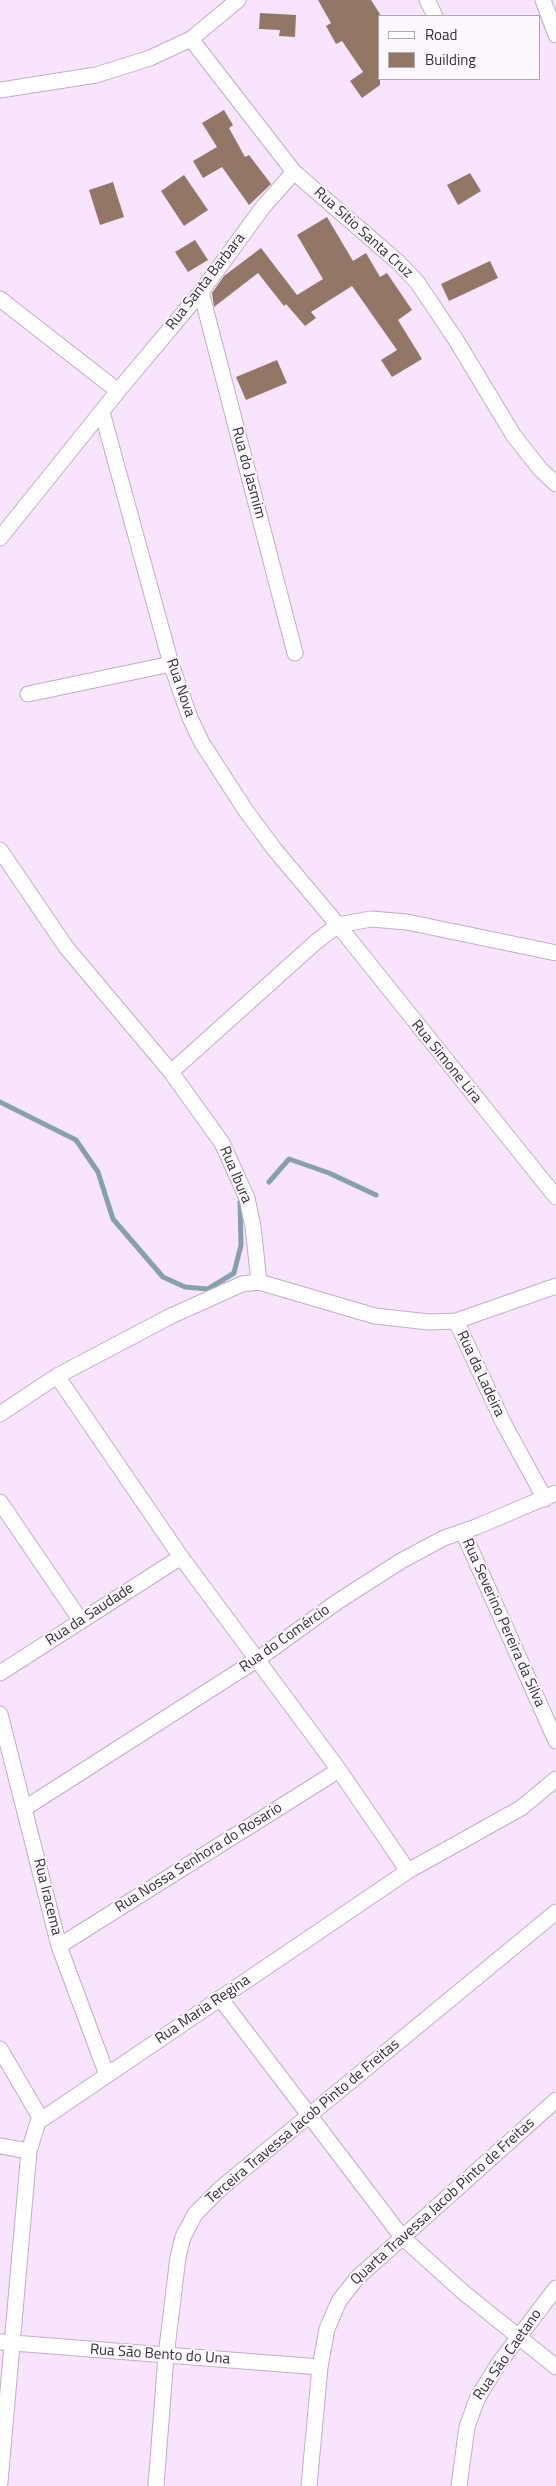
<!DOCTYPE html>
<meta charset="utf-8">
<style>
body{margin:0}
#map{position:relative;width:556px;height:2486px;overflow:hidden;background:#f9e4fe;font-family:"Titillium Web",sans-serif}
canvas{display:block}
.legend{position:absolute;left:378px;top:15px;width:162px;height:65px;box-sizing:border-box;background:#fcf8fd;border:1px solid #ada8af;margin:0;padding:6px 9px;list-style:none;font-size:15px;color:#372f39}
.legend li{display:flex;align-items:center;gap:10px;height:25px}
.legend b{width:25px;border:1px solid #ada8af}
</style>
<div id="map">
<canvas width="556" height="2486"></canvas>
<ul class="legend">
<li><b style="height:6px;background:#fff"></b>Road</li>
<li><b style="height:14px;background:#927766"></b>Building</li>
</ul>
</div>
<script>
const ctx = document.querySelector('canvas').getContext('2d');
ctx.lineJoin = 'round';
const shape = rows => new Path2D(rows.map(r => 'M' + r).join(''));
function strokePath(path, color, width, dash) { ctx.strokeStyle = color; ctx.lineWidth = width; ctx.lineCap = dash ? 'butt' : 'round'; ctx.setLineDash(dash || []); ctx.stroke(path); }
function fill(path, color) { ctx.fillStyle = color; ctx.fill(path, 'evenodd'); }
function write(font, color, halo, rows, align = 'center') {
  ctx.font = font + ' "Titillium Web",sans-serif'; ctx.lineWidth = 4; ctx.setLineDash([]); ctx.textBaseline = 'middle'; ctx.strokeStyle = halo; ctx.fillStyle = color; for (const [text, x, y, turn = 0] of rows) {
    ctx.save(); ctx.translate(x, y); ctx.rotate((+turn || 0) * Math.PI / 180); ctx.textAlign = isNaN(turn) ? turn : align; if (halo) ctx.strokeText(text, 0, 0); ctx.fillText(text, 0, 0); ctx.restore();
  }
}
const stream = shape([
 [0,1102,76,1140,98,1172,113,1219,163,1277,185,1287,208,1289,234,1273,241,1245,240,1202],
 [269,1182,289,1159,329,1173,376,1195]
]);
const building = shape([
 [318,0,371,0,380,14,380,85,362,98,350,81,363,72,342,41,336,44,326,26,331,23],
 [260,13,296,15,295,37,279,36,280,30,259,29],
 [224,110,233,125,229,128,245,157,249,155,271,184,249,205,222,167,203,178,193,161,217,147,202,123],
 [470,173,481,191,458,205,447,185],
 [184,175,208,210,184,226,161,191],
 [113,182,124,217,100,225,89,190],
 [327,217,353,261,366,253,380,277,387,273,412,310,398,320,422,359,392,377,381,360,397,350,352,286,311,312,316,318,305,326,286,304,284,306,258,273,214,307,212,293,224,276,261,248,297,295,323,279,297,235],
 [195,240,208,260,188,272,175,252],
 [490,261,498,278,449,301,441,284],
 [277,360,287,383,246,400,236,377]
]);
const street = shape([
 [427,0,435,16],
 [543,0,556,35],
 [191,39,294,172,399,263,417,282,456,340,514,436,540,469,556,484],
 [0,90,96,75,150,58,191,39,238,0],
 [201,292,295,653],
 [0,299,118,391],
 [102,412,171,664,190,718,202,743,246,811,275,850,338,925,556,1197],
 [0,538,118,391,201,292,263,207,294,172],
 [28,694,171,664],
 [0,850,66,947,171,1072,222,1143,247,1198,253,1227,259,1282],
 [171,1072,317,941,338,925,371,919,407,922,556,953],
 [456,1321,504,1424,545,1499],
 [57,1376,181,1557,339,1770,408,1871],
 [0,1414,57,1376,171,1316,242,1284,259,1282,375,1316,429,1322,456,1321,556,1286],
 [0,1502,81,1621],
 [463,1532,556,1741],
 [0,1673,181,1557],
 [0,1714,59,1946,107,2075],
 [25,1808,258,1659,337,1602,401,1561,444,1538,476,1527,556,1493],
 [59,1946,339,1770],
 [220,1998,402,2237,463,2292,556,2367],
 [0,2049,41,2119],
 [0,2146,29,2151],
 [0,2342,320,2367],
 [0,2482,29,2151,38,2122,408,1871,521,1808,556,1779],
 [156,2486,166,2356,178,2257,183,2237,195,2214,221,2188,556,1912],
 [309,2486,320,2367,327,2329,339,2301,357,2278,556,2100],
 [459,2486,467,2427,477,2399,499,2363,556,2288]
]);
const streetNames = [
 ["Rua Sitio Santa Cruz",363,233,42],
 ["Rua Santa Barbara",206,282,-52],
 ["Rua do Jasmim",248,473,75],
 ["Rua Nova",180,688,71],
 ["Rua Simone Lira",446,1062,51],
 ["Rua Ibura",235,1175,67],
 ["Rua da Ladeira",480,1374,65],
 ["Rua da Saudade",90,1615,-33],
 ["Rua Severino Pereira da Silva",503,1623,66],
 ["Rua do Comércio",285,1639,-35],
 ["Rua Nossa Senhora do Rosario",199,1858,-32],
 ["Rua Iracema",47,1897,76],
 ["Rua Maria Regina",203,2010,-34],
 ["Terceira Travessa Jacob Pinto de Freitas",303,2122,-40],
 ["Quarta Travessa Jacob Pinto de Freitas",443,2202,-42],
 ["Rua São Bento do Una",160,2355,4],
 ["Rua São Caetano",508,2355,-55]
];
strokePath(stream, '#85a2ac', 5);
fill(building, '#927766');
strokePath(street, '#c1adc6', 17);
strokePath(street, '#fff', 15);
write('15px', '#372f39', '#fcf8fd', streetNames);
</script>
